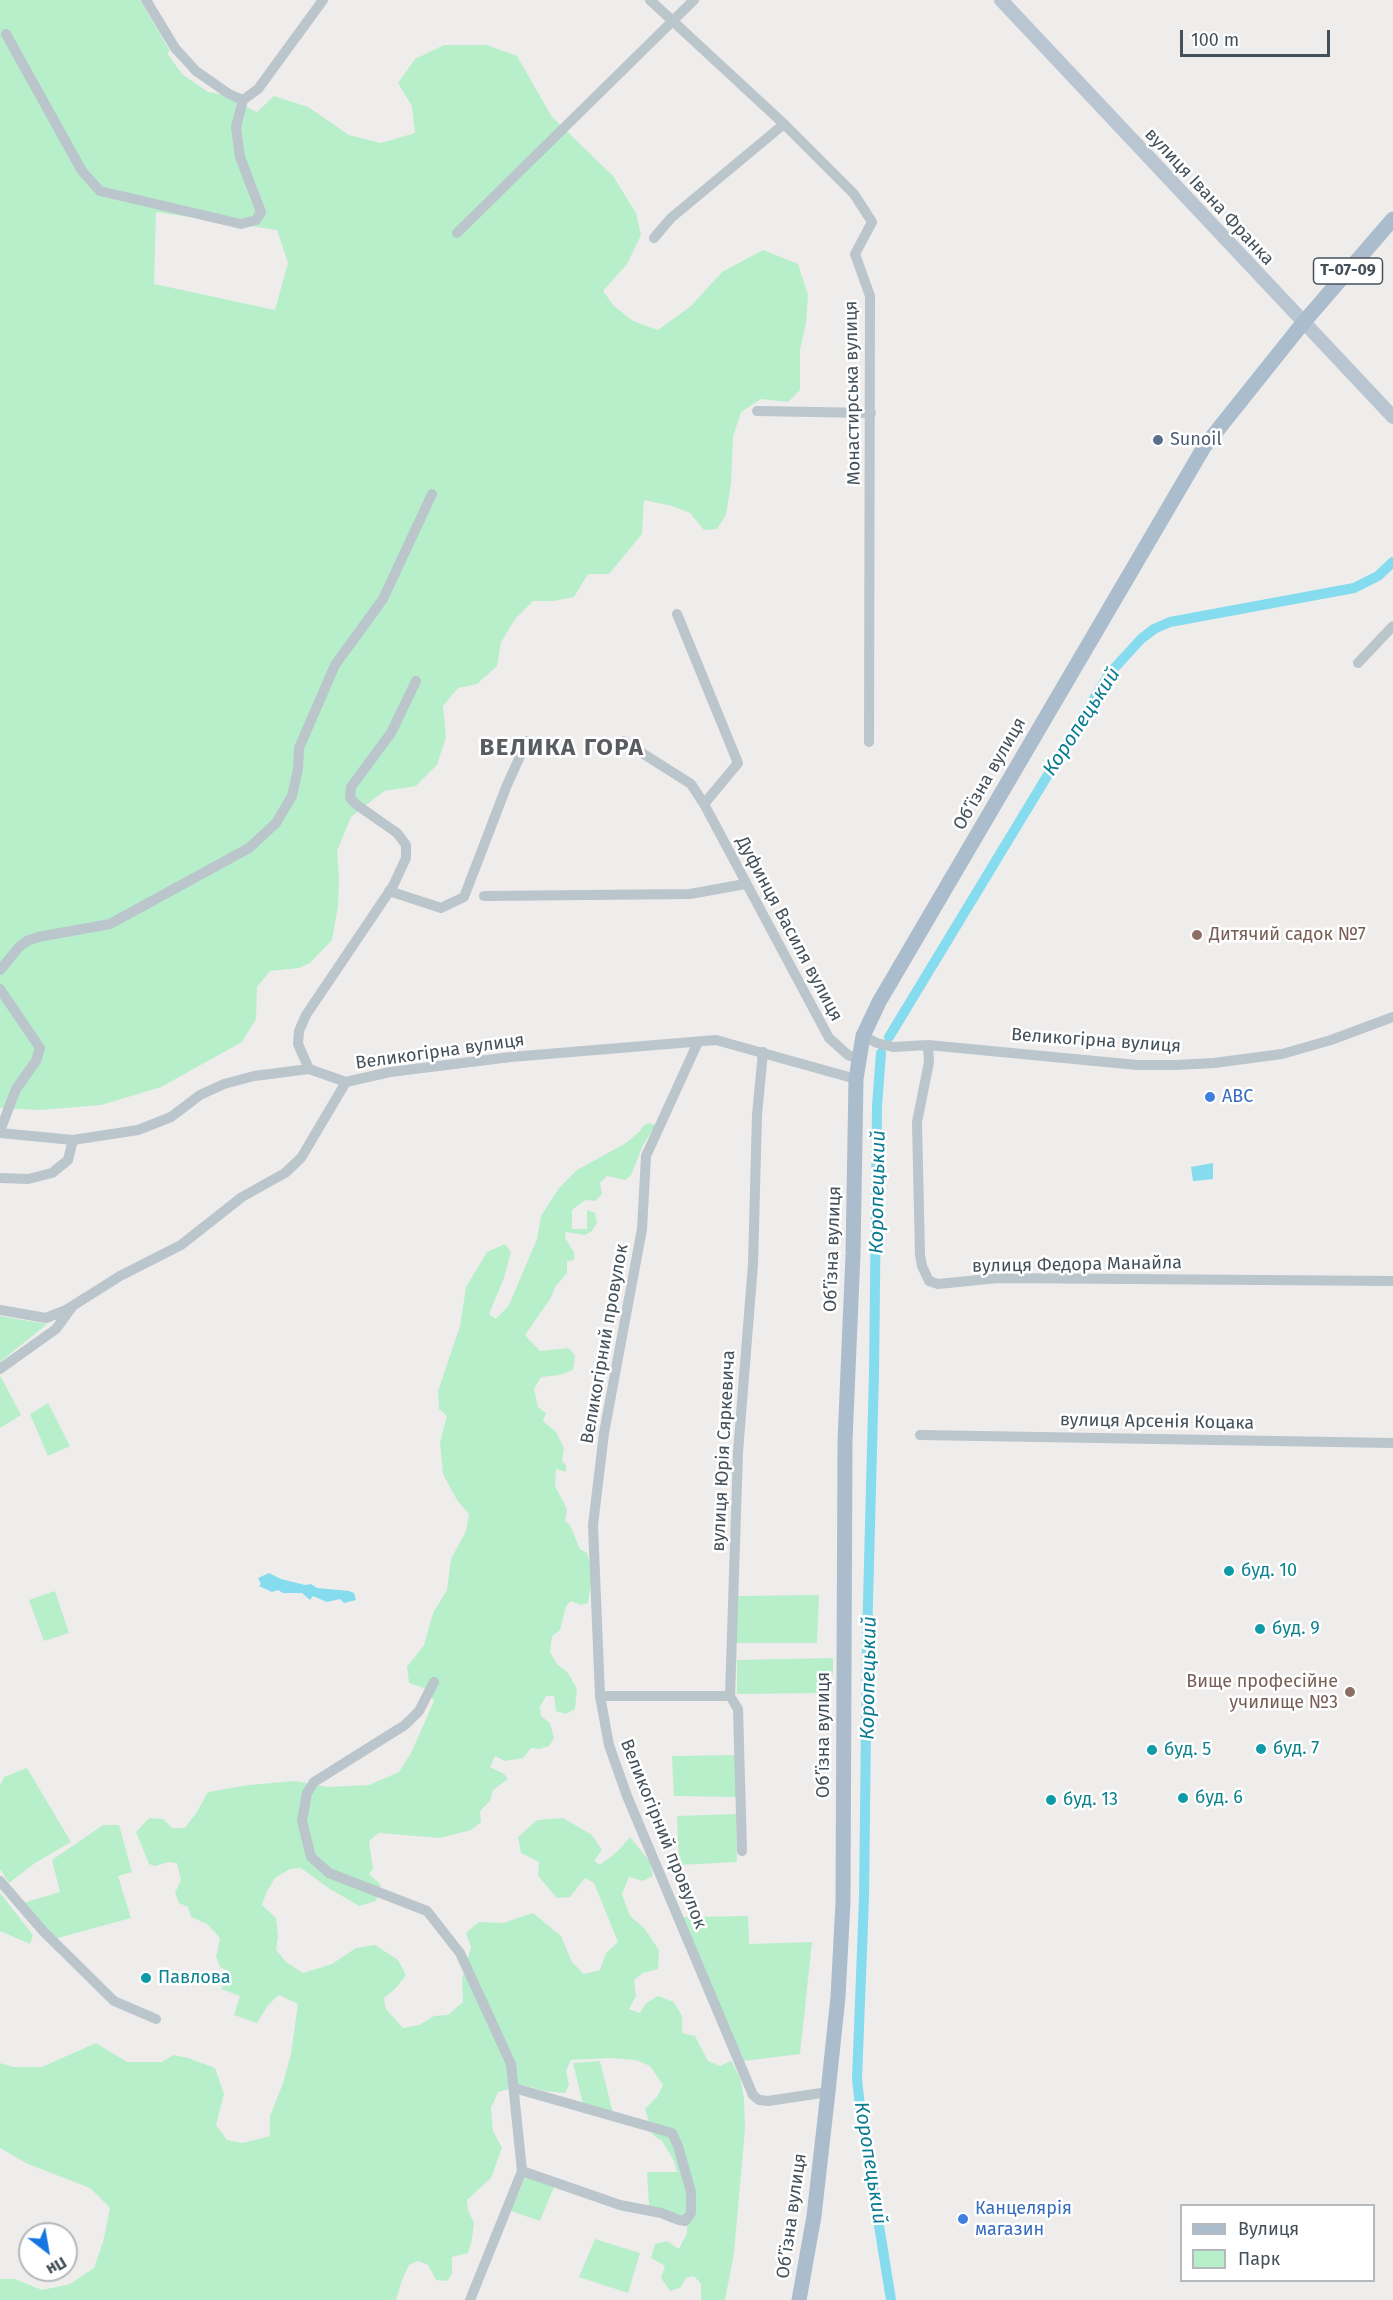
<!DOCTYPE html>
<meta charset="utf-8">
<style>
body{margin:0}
#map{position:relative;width:1393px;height:2300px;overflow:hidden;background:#efecec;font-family:"Fira Sans",sans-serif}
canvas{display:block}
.legend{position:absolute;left:1180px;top:2204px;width:195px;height:78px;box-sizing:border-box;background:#fff;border:2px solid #b4b9bd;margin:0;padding:8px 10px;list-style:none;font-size:18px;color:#44515a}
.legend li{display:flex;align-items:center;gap:12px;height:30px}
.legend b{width:30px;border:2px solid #b4b9bd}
.north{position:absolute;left:18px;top:2222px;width:60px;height:60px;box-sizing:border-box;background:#fff;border:2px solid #b4b9bd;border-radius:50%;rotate:149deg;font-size:16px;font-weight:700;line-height:24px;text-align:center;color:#44515a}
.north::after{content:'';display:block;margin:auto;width:21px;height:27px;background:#1477e1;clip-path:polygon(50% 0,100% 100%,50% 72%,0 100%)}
.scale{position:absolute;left:1180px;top:30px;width:150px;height:27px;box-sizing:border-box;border:3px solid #44515a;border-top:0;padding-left:8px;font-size:18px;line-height:21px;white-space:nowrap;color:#44515a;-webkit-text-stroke:4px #fff;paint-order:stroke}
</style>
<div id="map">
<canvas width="1393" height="2300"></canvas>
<ul class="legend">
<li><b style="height:8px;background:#abbdcd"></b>Вулиця</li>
<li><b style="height:16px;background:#b8efcb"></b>Парк</li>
</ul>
<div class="north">Пн</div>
<div class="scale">100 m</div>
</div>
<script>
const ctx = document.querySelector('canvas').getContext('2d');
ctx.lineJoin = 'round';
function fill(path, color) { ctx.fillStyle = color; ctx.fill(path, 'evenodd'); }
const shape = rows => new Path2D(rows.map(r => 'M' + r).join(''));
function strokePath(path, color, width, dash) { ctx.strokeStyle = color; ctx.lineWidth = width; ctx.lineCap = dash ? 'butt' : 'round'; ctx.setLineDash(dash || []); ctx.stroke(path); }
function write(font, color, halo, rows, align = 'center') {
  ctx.font = font + ' "Fira Sans",sans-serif'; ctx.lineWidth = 5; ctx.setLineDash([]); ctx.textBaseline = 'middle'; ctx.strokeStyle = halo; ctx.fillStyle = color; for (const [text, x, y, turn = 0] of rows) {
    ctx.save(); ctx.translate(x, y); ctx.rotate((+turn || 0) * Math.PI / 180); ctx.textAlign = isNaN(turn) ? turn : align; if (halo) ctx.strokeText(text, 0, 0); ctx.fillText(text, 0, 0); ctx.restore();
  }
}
const green = shape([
 [0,0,140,0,170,51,167,53,182,74,208,92,220,94,257,112,274,96,308,107,349,135,381,143,415,133,412,106,398,83,415,59,444,45,487,45,517,56,552,117,613,176,636,213,641,235,627,264,603,291,614,306,633,321,658,330,691,306,722,272,763,250,798,264,808,295,806,323,800,350,800,390,788,402,761,399,741,412,733,437,731,483,726,515,717,529,704,530,690,513,672,506,644,500,642,534,609,574,588,574,574,597,554,601,533,601,516,618,501,642,497,666,477,684,458,688,443,706,446,737,437,765,416,786,384,791,351,817,337,851,339,878,338,906,332,940,310,963,299,968,270,971,257,987,256,1019,242,1042,161,1087,101,1105,40,1110,0,1108],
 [156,212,277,230,288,263,275,310,154,284],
 [649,1123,656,1125,643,1145,631,1175,625,1180,607,1176,600,1183,602,1194,595,1201,585,1200,572,1210,572,1229,587,1229,587,1210,595,1213,597,1222,592,1231,585,1235,566,1232,565,1238,574,1252,574,1260,567,1261,567,1273,556,1286,550,1299,525,1335,540,1351,569,1348,575,1356,573,1370,560,1375,541,1377,534,1389,538,1407,546,1413,543,1421,556,1432,564,1448,562,1461,566,1465,566,1472,556,1469,555,1486,567,1509,565,1521,570,1525,580,1549,587,1553,590,1563,591,1582,588,1603,581,1605,571,1601,566,1606,560,1630,552,1636,550,1652,557,1664,568,1673,577,1689,575,1709,566,1714,556,1711,554,1696,546,1696,540,1707,541,1716,550,1723,554,1738,549,1746,539,1749,531,1748,523,1758,505,1761,495,1756,490,1767,504,1774,508,1779,493,1790,490,1801,480,1811,481,1822,471,1830,440,1838,379,1833,369,1841,373,1869,369,1874,381,1885,376,1901,359,1906,330,1889,301,1868,290,1869,275,1878,266,1893,262,1905,276,1918,278,1936,276,1950,286,1962,303,1973,332,1964,356,1948,375,1945,398,1960,406,1975,396,1988,384,1998,386,2009,403,2028,419,2025,434,2016,448,2015,463,2002,462,1979,471,1947,466,1933,479,1922,503,1923,533,1913,561,1936,572,1962,584,1974,600,1970,606,1953,618,1942,594,1883,585,1878,570,1897,557,1898,538,1876,539,1862,521,1853,518,1837,537,1820,563,1818,592,1835,602,1850,594,1861,600,1865,618,1851,630,1837,650,1862,653,1876,643,1881,629,1877,622,1894,630,1916,644,1928,659,1950,658,1969,643,1973,634,1980,636,1996,629,2009,640,2013,646,2003,658,1996,674,2002,682,2016,682,2033,695,2036,708,2061,720,2066,731,2061,740,2077,744,2099,745,2129,734,2253,725,2300,701,2300,701,2284,694,2276,686,2278,680,2288,670,2291,661,2278,665,2266,651,2258,655,2244,667,2241,679,2249,687,2233,687,2214,682,2217,649,2206,647,2172,677,2172,674,2161,662,2141,653,2135,645,2109,657,2097,663,2085,650,2066,636,2060,612,2058,571,2060,566,2071,569,2085,565,2093,544,2091,523,2085,498,2092,491,2108,493,2131,502,2148,491,2178,467,2200,468,2210,474,2223,472,2239,468,2253,452,2257,452,2274,447,2281,436,2280,428,2265,418,2261,409,2265,402,2280,396,2300,0,2300,0,2279,15,2279,42,2290,70,2284,94,2268,103,2242,110,2208,90,2188,28,2164,0,2148,0,2063,13,2067,42,2067,96,2043,127,2062,162,2062,173,2055,188,2058,215,2068,224,2094,216,2125,227,2140,243,2143,270,2136,270,2116,283,2083,291,2054,298,2004,279,1995,268,2005,257,2023,234,2015,240,1996,221,1989,228,1978,228,1971,220,1967,216,1957,220,1938,207,1924,191,1917,188,1907,179,1903,175,1893,181,1880,177,1863,169,1862,155,1866,149,1864,136,1832,149,1818,163,1819,172,1828,185,1828,197,1812,208,1792,249,1785,295,1781,328,1787,369,1785,399,1772,411,1753,434,1701,424,1688,409,1683,407,1667,424,1645,433,1613,447,1590,451,1559,466,1531,469,1514,457,1500,443,1474,440,1442,447,1416,439,1409,438,1391,460,1326,466,1287,487,1252,505,1244,511,1252,504,1278,489,1314,496,1319,509,1305,537,1239,541,1216,559,1188,577,1170,626,1143,640,1131,643,1126],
 [0,1316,47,1324,0,1362],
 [1,1377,21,1415,0,1428,0,1378],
 [48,1403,70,1446,48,1456,30,1414],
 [55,1591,69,1633,44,1641,29,1600],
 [819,1595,817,1643,736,1643,737,1596],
 [833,1658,833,1675,823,1676,823,1693,737,1694,737,1660],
 [737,1755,737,1797,674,1796,672,1756],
 [27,1768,71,1842,35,1863,9,1883,0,1869,0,1786,4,1777],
 [736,1814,737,1862,679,1865,677,1816],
 [103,1825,119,1825,132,1872,118,1876,131,1918,54,1939,23,1903,60,1892,52,1860],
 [0,1893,33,1935,30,1944,0,1931],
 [748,1916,749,1944,812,1942,800,2054,744,2061,681,1917],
 [600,2061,613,2113,583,2104,573,2063],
 [526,2176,554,2187,540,2221,511,2211],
 [595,2239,640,2253,628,2293,579,2277]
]);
const water = shape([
 [1213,1163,1213,1179,1193,1181,1191,1167],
 [269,1573,281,1579,305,1585,311,1584,317,1588,349,1591,354,1593,356,1600,344,1603,340,1599,327,1602,313,1596,310,1600,302,1593,283,1593,278,1590,272,1592,259,1586,261,1584,258,1578]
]);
const canal = shape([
 [889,1037,1109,674,1141,639,1154,629,1170,622,1354,588,1378,576,1393,562],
 [881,1053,877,1106,874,1373,867,1640,864,1898,857,2079,860,2107,891,2300]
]);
const street = shape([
 [146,0,175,48,196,71,229,94,243,100,258,89,323,0],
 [650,0,784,124,854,194,872,222,855,254,870,296,869,742],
 [6,34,82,171,100,191,241,224,256,220,261,212,240,157,236,127,243,100],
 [457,233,694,0],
 [654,238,671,218,784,124],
 [757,411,871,413],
 [677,614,738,763,704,804],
 [1358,663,1393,626],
 [623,741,691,784,704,804,829,1038,848,1055,858,1059],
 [389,891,441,908,464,897,507,785,527,741],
 [484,896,690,894,745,884],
 [0,970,19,947,27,941,38,937,110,924,249,848,276,823,292,796,298,769,299,748,335,665,383,599,432,494],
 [0,989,40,1048,36,1061,16,1089,0,1131],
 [863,1036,877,1043,893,1047,928,1045,1137,1065,1176,1065,1214,1063,1282,1054,1331,1040,1393,1017],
 [698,1042,646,1156,642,1229,604,1433,593,1525,600,1696,609,1745,627,1796,753,2095,759,2100,768,2101,828,2092],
 [928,1045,929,1062,917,1122,920,1255,922,1266,929,1281,938,1284,998,1278,1393,1281],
 [309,1069,298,1044,299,1031,306,1015,393,886,406,858,406,845,397,833,357,805,350,798,351,787,391,733,416,681],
 [0,1133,73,1140,138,1130,171,1117,200,1095,224,1084,254,1076,309,1069,346,1082],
 [0,1178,28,1179,52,1173,68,1160,73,1140],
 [0,1310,46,1318,66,1310,120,1276,181,1245,242,1197,285,1173,301,1158,346,1082,390,1072,511,1057,716,1040,856,1079],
 [0,1369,56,1329,72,1307],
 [920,1435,1393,1443],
 [434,1682,419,1711,405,1725,314,1782,307,1793,302,1821,311,1857,329,1873,427,1911,460,1953,511,2064,522,2171,470,2300],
 [600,1696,730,1696],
 [742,1851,738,1709,730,1696,738,1452,753,1264,757,1115,763,1052],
 [0,1881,43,1931,114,2001,156,2019],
 [514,2088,672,2133,678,2146,691,2192,691,2213,685,2221,679,2220,661,2213,620,2205,522,2171]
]);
const secondary = shape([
 [1001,0,1393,417]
]);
const primary = shape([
 [799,2300,814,2216,828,2092,838,1997,843,1902,845,1441,853,1254,856,1079,863,1036,879,1002,1204,447,1303,323,1393,219]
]);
const markers = [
 [1158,440,6,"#5c6f8a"],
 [1197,935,6,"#8d6e63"],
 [1210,1097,6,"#3f7fe0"],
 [1229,1571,6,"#0f9aa8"],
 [1260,1629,6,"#0f9aa8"],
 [1350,1692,6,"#8d6e63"],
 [1261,1749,6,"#0f9aa8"],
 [1152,1750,6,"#0f9aa8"],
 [1183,1798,6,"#0f9aa8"],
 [1051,1800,6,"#0f9aa8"],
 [146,1978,6,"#0f9aa8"],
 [963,2219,6,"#3f7fe0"]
];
const shields = [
 [1348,271,69]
];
const shieldNames = [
 ["Т-07-09",1348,271]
];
const streetNames = [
 ["вулиця Івана Франка",1209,197,47],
 ["Монастирська вулиця",853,393,-91],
 ["Обʼїзна вулиця",990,774,-60],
 ["Дуфинця Василя вулиця",789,929,62],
 ["Великогірна вулиця",1096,1041,4],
 ["Великогірна вулиця",440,1052,-8],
 ["Обʼїзна вулиця",833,1249,-88],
 ["вулиця Федора Манайла",1077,1265,-1],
 ["Великогірний провулок",605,1344,-80],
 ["вулиця Арсенія Коцака",1157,1422,1],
 ["вулиця Юрія Сяркевича",724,1451,-87],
 ["Обʼїзна вулиця",824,1735,-90],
 ["Великогірний провулок",663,1834,68],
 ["Обʼїзна вулиця",792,2216,-82]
];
const serviceNames = [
 ["Sunoil",1170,440]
];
const educationNames = [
 ["Дитячий садок №7",1209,935],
 ["Вище професійне",1338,1682,"right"],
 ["училище №3",1338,1703,"right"]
];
const shopNames = [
 ["АВС",1222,1097],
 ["Канцелярія",975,2209],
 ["магазин",975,2230]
];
const cultureNames = [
 ["буд. 10",1241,1571],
 ["буд. 9",1272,1629],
 ["буд. 7",1273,1749],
 ["буд. 5",1164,1750],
 ["буд. 6",1195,1798],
 ["буд. 13",1063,1800],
 ["Павлова",158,1978]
];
const waterNames = [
 ["Коропецький",1082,722,-57],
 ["Коропецький",878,1192,-89],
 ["Коропецький",869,1678,-89],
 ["Коропецький",870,2163,81]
];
const districtNames = [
 ["ВЕЛИКА ГОРА",562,748]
];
fill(green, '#b8efcb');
fill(water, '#84dcee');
strokePath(canal, '#84dcee', 10);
strokePath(street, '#bac5cc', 10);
strokePath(secondary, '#b9c6d1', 14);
strokePath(primary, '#abbdcd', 15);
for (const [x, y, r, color] of markers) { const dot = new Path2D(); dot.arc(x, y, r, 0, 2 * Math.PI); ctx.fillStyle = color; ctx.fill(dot); strokePath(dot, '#fff', 2); }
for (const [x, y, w] of shields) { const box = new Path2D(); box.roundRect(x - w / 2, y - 13, w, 26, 4.5); ctx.fillStyle = '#fff'; ctx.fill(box); strokePath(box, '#44515a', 1.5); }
write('bold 16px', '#44515a', null, shieldNames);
write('18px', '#44515a', '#fff', streetNames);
write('18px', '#4e5e75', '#fff', serviceNames, 'left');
write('18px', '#785e54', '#fff', educationNames, 'left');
write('18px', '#366cbe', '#fff', shopNames, 'left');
write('18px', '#0d838f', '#fff', cultureNames, 'left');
write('italic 20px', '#097c92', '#fff', waterNames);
ctx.letterSpacing = '1.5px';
write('bold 24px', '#595d61', '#fff', districtNames);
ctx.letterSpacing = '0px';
</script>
